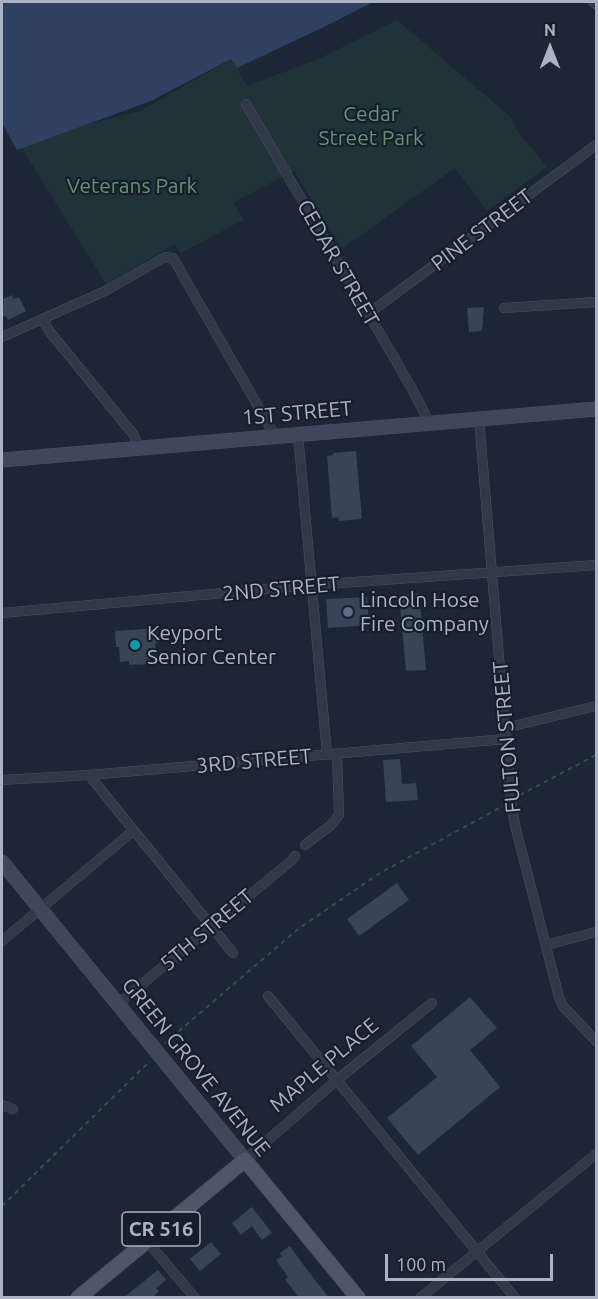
<!DOCTYPE html>
<style>
body{margin:0}
#map{position:relative;width:598px;height:1299px;overflow:hidden;background:#1d2637;font-family:Ubuntu,sans-serif}
canvas{display:block}
.frame{position:absolute;inset:0;border:3px solid #aab3c5;pointer-events:none}
.north{position:absolute;left:520px;top:18px;width:60px;height:60px;-webkit-text-stroke:4px #171e2b;paint-order:stroke;rotate:0deg;font-size:16px;font-weight:700;line-height:24px;text-align:center;color:#aab3c5}
.north::after{content:'';display:block;margin:auto;width:21px;height:27px;background:#aab3c5;clip-path:polygon(50% 0,100% 100%,50% 72%,0 100%)}
.scale{position:absolute;left:385px;top:1254px;width:168px;height:27px;box-sizing:border-box;border:3px solid #aab3c5;border-top:0;padding-left:8px;font-size:18px;line-height:21px;white-space:nowrap;color:#aab3c5;-webkit-text-stroke:4px #171e2b;paint-order:stroke}
</style>
<div id="map">
<canvas width="598" height="1299"></canvas>
<div class="frame"></div>
<div class="north">N</div>
<div class="scale">100 m</div>
</div>
<script>
const ctx = document.querySelector('canvas').getContext('2d');
ctx.lineJoin = 'round';
function fill(path, color) { ctx.fillStyle = color; ctx.fill(path, 'evenodd'); }
const shape = rows => new Path2D(rows.map(r => 'M' + r).join(''));
function strokePath(path, color, width, dash) { ctx.strokeStyle = color; ctx.lineWidth = width; ctx.lineCap = dash ? 'butt' : 'round'; ctx.setLineDash(dash || []); ctx.stroke(path); }
function write(font, color, halo, rows, align = 'center') {
  ctx.font = font + ' Ubuntu,sans-serif'; ctx.lineWidth = 4.5; ctx.setLineDash([]); ctx.textBaseline = 'middle'; ctx.strokeStyle = halo; ctx.fillStyle = color; for (const [text, x, y, turn = 0] of rows) {
    ctx.save(); ctx.translate(x, y); ctx.rotate((+turn || 0) * Math.PI / 180); ctx.textAlign = isNaN(turn) ? turn : align; if (halo) ctx.strokeText(text, 0, 0); ctx.fillText(text, 0, 0); ctx.restore();
  }
}
const green = shape([
 [397,20,513,119,515,128,547,167,487,211,455,168,342,249,294,171,234,202,243,220,181,253,175,244,106,284,18,142,140,111,231,59,247,86,318,59]
]);
const water = shape([
 [2,2,373,2,326,26,237,68,231,59,151,101,17,150,2,123]
]);
const building = shape([
 [12,295,13,299,19,297,26,311,8,320,6,316,2,317,2,304,4,303,3,299],
 [484,307,482,331,469,332,467,308],
 [356,451,362,519,339,521,338,517,332,518,327,456,333,455,333,453],
 [419,593,426,670,406,671,399,595],
 [367,597,369,625,328,628,326,599],
 [157,628,158,643,155,643,156,659,150,659,151,664,129,665,129,661,120,662,119,647,116,647,115,631],
 [400,759,402,784,416,783,418,800,386,802,383,760],
 [397,883,409,900,359,936,347,919],
 [470,997,497,1028,470,1050,500,1087,418,1155,387,1118,437,1077,411,1046],
 [252,1207,272,1233,262,1240,252,1226,241,1235,232,1223],
 [211,1242,221,1254,200,1271,190,1259],
 [290,1246,302,1263,329,1298,299,1298,285,1279,288,1277,276,1260,282,1256,280,1253],
 [158,1270,166,1280,156,1288,159,1291,152,1298,123,1298]
]);
const path = shape([
 [520,795,596,755],
 [165,1043,298,929,380,873,503,806],
 [2,1206,150,1061]
]);
const street = shape([
 [593,2,596,4],
 [246,104,411,387,429,422],
 [504,308,596,302],
 [368,314,596,145],
 [43,320,50,332,133,434,139,448],
 [2,337,105,291,165,257,173,258,275,436],
 [479,419,511,800,515,825,559,997,563,1006,596,1041],
 [298,434,327,754],
 [2,613,312,585,596,565],
 [505,728,596,706],
 [89,775,233,953],
 [2,780,89,775,506,739],
 [305,845,331,825,339,815,337,754],
 [2,941,133,831],
 [546,945,596,932],
 [268,996,515,1298],
 [118,1004,291,861,295,856],
 [2,1105,13,1109],
 [245,1160,337,1080,432,1003],
 [147,1241,195,1298],
 [420,1298,596,1154]
]);
const secondary = shape([
 [2,460,596,409],
 [2,862,245,1160]
]);
const primary = shape([
 [78,1298,245,1160,358,1298]
]);
const markers = [
 [348,612,6,"#5c6f8a"],
 [135,645,6,"#0f9aa8"]
];
const shields = [
 [161,1229,78]
];
const shieldNames = [
 ["CR 516",161,1229]
];
const parkNames = [
 ["Cedar",371,114],
 ["Street Park",371,138],
 ["Veterans Park",132,186]
];
const streetNames = [
 ["PINE STREET",482,230,-37],
 ["CEDAR STREET",338,263,60],
 ["1ST STREET",297,413,-5],
 ["2ND STREET",281,589,-5],
 ["FULTON STREET",507,737,-95],
 ["3RD STREET",254,761,-5],
 ["5TH STREET",207,930,-40],
 ["MAPLE PLACE",324,1065,-40],
 ["GREEN GROVE AVENUE",196,1067,51]
];
const poiNames = [
 ["Lincoln Hose",360,600],
 ["Fire Company",360,624],
 ["Keyport",147,633],
 ["Senior Center",147,657]
];
fill(green, '#1f3338');
fill(water, '#2f4060');
fill(building, '#394458');
strokePath(street, '#4b5363', 10);
strokePath(secondary, '#4b5363', 15);
strokePath(primary, '#3a4251', 16);
strokePath(path, '#3a4f52', 2, [4.5, 4.5]);
strokePath(street, '#313847', 9);
strokePath(secondary, '#3e475b', 14);
strokePath(primary, '#4e5768', 15);
for (const [x, y, r, color] of markers) { const dot = new Path2D(); dot.arc(x, y, r, 0, 2 * Math.PI); ctx.fillStyle = color; ctx.fill(dot); strokePath(dot, '#171e2b', 2); }
for (const [x, y, w] of shields) { const box = new Path2D(); box.roundRect(x - w / 2, y - 17, w, 34, 4.5); ctx.fillStyle = '#171e2b'; ctx.fill(box); strokePath(box, '#aab3c5', 1.5); }
write('bold 20px', '#aab3c5', null, shieldNames);
write('21px', '#619671', '#171e2b', parkNames);
write('21px', '#aab3c5', '#171e2b', streetNames);
write('21px', '#aab3c5', '#171e2b', poiNames, 'left');
</script>
